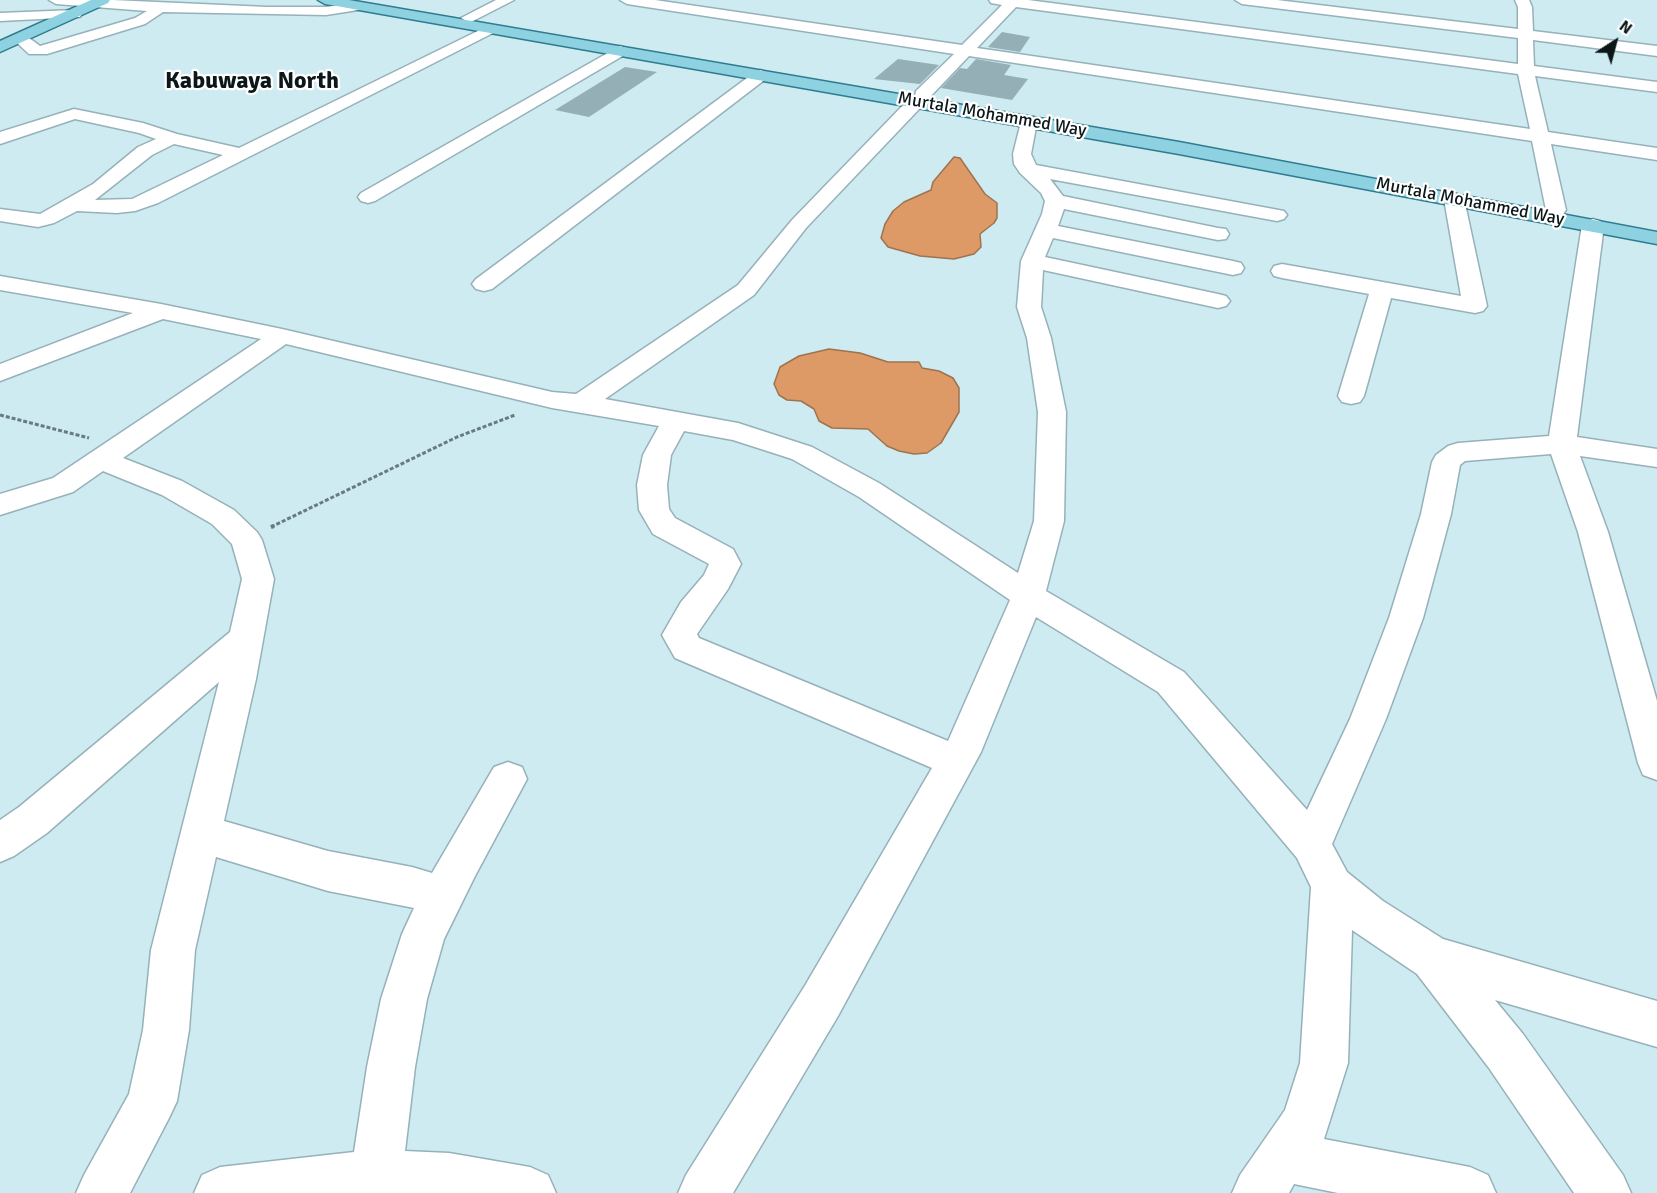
<!DOCTYPE html>
<style>
body{margin:0}
#map{position:relative;width:1657px;height:1193px;overflow:hidden;background:#ceebf2;font-family:Signika,sans-serif}
canvas{display:block}
.north{position:absolute;left:1585px;top:12px;width:60px;height:60px;-webkit-text-stroke:4px #fff;paint-order:stroke;rotate:36deg;font-size:16px;font-weight:700;line-height:24px;text-align:center;color:#0c1719}
.north::after{content:'';display:block;margin:auto;width:21px;height:27px;background:#0c1719;clip-path:polygon(50% 0,100% 100%,50% 72%,0 100%)}
</style>
<div id="map">
<canvas width="1657" height="1193"></canvas>
<div class="north">N</div>
</div>
<script>
const ctx = document.querySelector('canvas').getContext('2d');
ctx.lineJoin = 'round';
function fill(path, color) { ctx.fillStyle = color; ctx.fill(path, 'evenodd'); }
const shape = rows => new Path2D(rows.map(r => 'M' + r).join(''));
function strokePath(path, color, width, dash) { ctx.strokeStyle = color; ctx.lineWidth = width; ctx.lineCap = dash ? 'butt' : 'round'; ctx.setLineDash(dash || []); ctx.stroke(path); }
function write(font, color, halo, rows, align = 'center') {
  ctx.font = font + ' Signika,sans-serif'; ctx.lineWidth = 4.5; ctx.setLineDash([]); ctx.textBaseline = 'middle'; ctx.strokeStyle = halo; ctx.fillStyle = color; for (const [text, x, y, turn = 0] of rows) {
    ctx.save(); ctx.translate(x, y); ctx.rotate((+turn || 0) * Math.PI / 180); ctx.textAlign = isNaN(turn) ? turn : align; if (halo) ctx.strokeText(text, 0, 0); ctx.fillText(text, 0, 0); ctx.restore();
  }
}
const water = shape([
 [954,157,960,158,985,194,997,203,997,218,994,223,980,234,981,247,974,254,954,259,920,256,888,247,881,238,885,224,893,211,904,202,931,190,933,182,954,157],
 [829,349,860,353,888,362,919,362,922,368,939,371,953,378,959,388,959,412,941,443,927,453,914,454,899,451,887,446,868,429,832,428,819,421,814,409,801,401,787,400,779,395,774,384,780,367,799,356,829,349]
]);
const building = shape([
 [1002,32,1030,37,1020,52,988,47],
 [898,59,939,65,920,84,874,79],
 [976,59,1011,65,1004,75,1028,79,1012,100,941,88,960,68,967,69],
 [625,67,657,72,589,117,555,110]
]);
const pathFar1 = shape([
 [0,415,89,438],
 [271,527,457,437,515,415]
]);
const path = shape([
 [271,527,274,526]
]);
const minor = shape([
 [49,0,112,0,267,7,326,7,358,2,365,6,358,10,326,15,163,12,145,24,47,54,29,54,15,41,12,38,15,35,25,35,40,46,135,18,147,11,56,4,49,0],
 [496,0,514,0,473,21,468,22,461,18,496,0],
 [620,0,655,0,962,45,1002,5,991,3,989,0,1028,0,1518,64,1518,38,1242,4,1235,0,1277,0,1518,29,1518,7,1515,0,1529,0,1532,7,1533,31,1657,46,1657,56,1533,40,1534,66,1657,82,1657,92,1535,76,1548,132,1657,148,1657,160,1551,144,1566,210,1563,214,1556,216,1549,214,1546,210,1532,141,969,56,928,99,923,100,925,102,922,106,806,228,754,295,605,399,738,423,812,447,879,483,1018,573,1034,521,1038,412,1027,338,1017,307,1021,261,1042,214,1045,201,1041,193,1020,173,1014,164,1013,154,1022,118,1034,118,1037,122,1031,154,1036,165,1284,211,1287,215,1284,219,1277,221,1050,179,1063,196,1218,228,1226,229,1229,234,1226,239,1218,240,1064,209,1058,226,1233,261,1241,263,1244,268,1241,273,1233,275,1053,238,1045,257,1218,294,1226,296,1230,301,1226,306,1218,308,1043,270,1041,307,1051,338,1066,412,1064,521,1046,591,1184,672,1307,810,1350,719,1389,618,1421,514,1432,462,1436,455,1448,446,1458,443,1549,436,1582,225,1586,221,1593,219,1600,221,1604,225,1577,437,1657,449,1657,467,1580,456,1608,532,1657,701,1657,780,1643,775,1638,763,1578,532,1551,454,1465,461,1460,465,1451,514,1423,618,1386,719,1332,844,1347,872,1383,901,1443,939,1657,1001,1657,1047,1495,1000,1523,1034,1623,1175,1631,1193,1574,1193,1489,1068,1417,974,1352,930,1348,1063,1324,1139,1470,1167,1488,1175,1496,1193,1338,1193,1294,1184,1289,1193,1232,1193,1240,1175,1285,1110,1300,1063,1311,887,1297,858,1158,692,1036,617,981,752,838,1016,733,1193,678,1193,686,1175,806,984,932,768,675,658,662,635,681,602,704,575,709,564,653,534,639,510,637,485,643,455,659,426,552,408,286,344,123,458,182,481,234,510,257,532,262,540,274,579,256,679,224,821,328,851,412,867,432,873,494,767,508,762,522,767,527,779,475,876,444,939,427,999,415,1067,405,1151,449,1153,530,1167,548,1175,556,1193,194,1193,202,1175,220,1167,354,1152,367,1067,381,999,402,934,414,908,328,891,216,857,195,950,189,1030,177,1101,169,1118,130,1193,76,1193,84,1175,129,1094,143,1030,151,950,219,682,47,833,14,856,0,862,0,820,19,807,230,632,242,579,232,544,212,524,162,495,103,471,73,492,0,515,0,494,53,478,261,339,163,319,0,381,0,364,133,313,0,290,0,276,161,304,282,329,552,392,576,394,738,285,792,220,910,98,915,97,916,91,954,54,627,4,620,0],
 [1016,7,1518,74,1530,129,977,48,1016,7],
 [684,431,733,440,792,459,859,497,1010,600,948,741,699,638,697,634,728,589,741,564,733,549,675,518,669,509,667,485,671,455,684,431],
 [75,10,82,14,80,17,0,21,0,13,75,10],
 [490,25,497,29,495,32,158,203,135,211,117,213,77,211,54,223,38,227,0,221,0,209,40,214,93,184,138,147,156,139,139,133,75,119,0,144,0,132,74,109,143,123,177,134,239,148,490,25],
 [174,144,223,155,132,199,95,200,152,155,174,144],
 [620,46,626,48,628,51,626,54,375,201,368,203,361,201,358,197,361,193,620,46],
 [761,70,769,75,767,78,492,289,484,291,476,289,472,284,476,279,755,72,761,70],
 [1454,193,1461,195,1464,199,1487,306,1483,311,1475,313,1391,298,1364,396,1360,402,1351,404,1342,402,1338,396,1369,294,1282,278,1274,276,1271,271,1274,266,1282,264,1461,296,1444,199,1447,195,1454,193]
]);
const major = shape([
 [91,0,110,0,108,3,0,52,0,41,91,0],
 [318,0,349,0,1179,142,1657,232,1657,244,1179,154,325,4,318,0]
]);
const farStreetnames = [
 ["Murtala Mohammed Way",992,115,10],
 ["Murtala Mohammed Way",1470,202,11]
];
const farDistrictnames = [
 ["Kabuwaya North",252,82]
];
fill(water, '#dd9a66');
strokePath(water, '#9e734f', 1.5);
fill(building, '#94afb6');
strokePath(minor, '#96b1b9', 3);
strokePath(major, '#2f7c8e', 3);
strokePath(pathFar1, '#687c80', 3, [4, 2]);
strokePath(path, '#687c80', 4, [4.5, 3]);
fill(minor, '#fff');
fill(major, '#8ed1e1');
write('18px', '#0c1719', '#fff', farStreetnames);
write('bold 24px', '#0c1719', '#fff', farDistrictnames);
</script>
